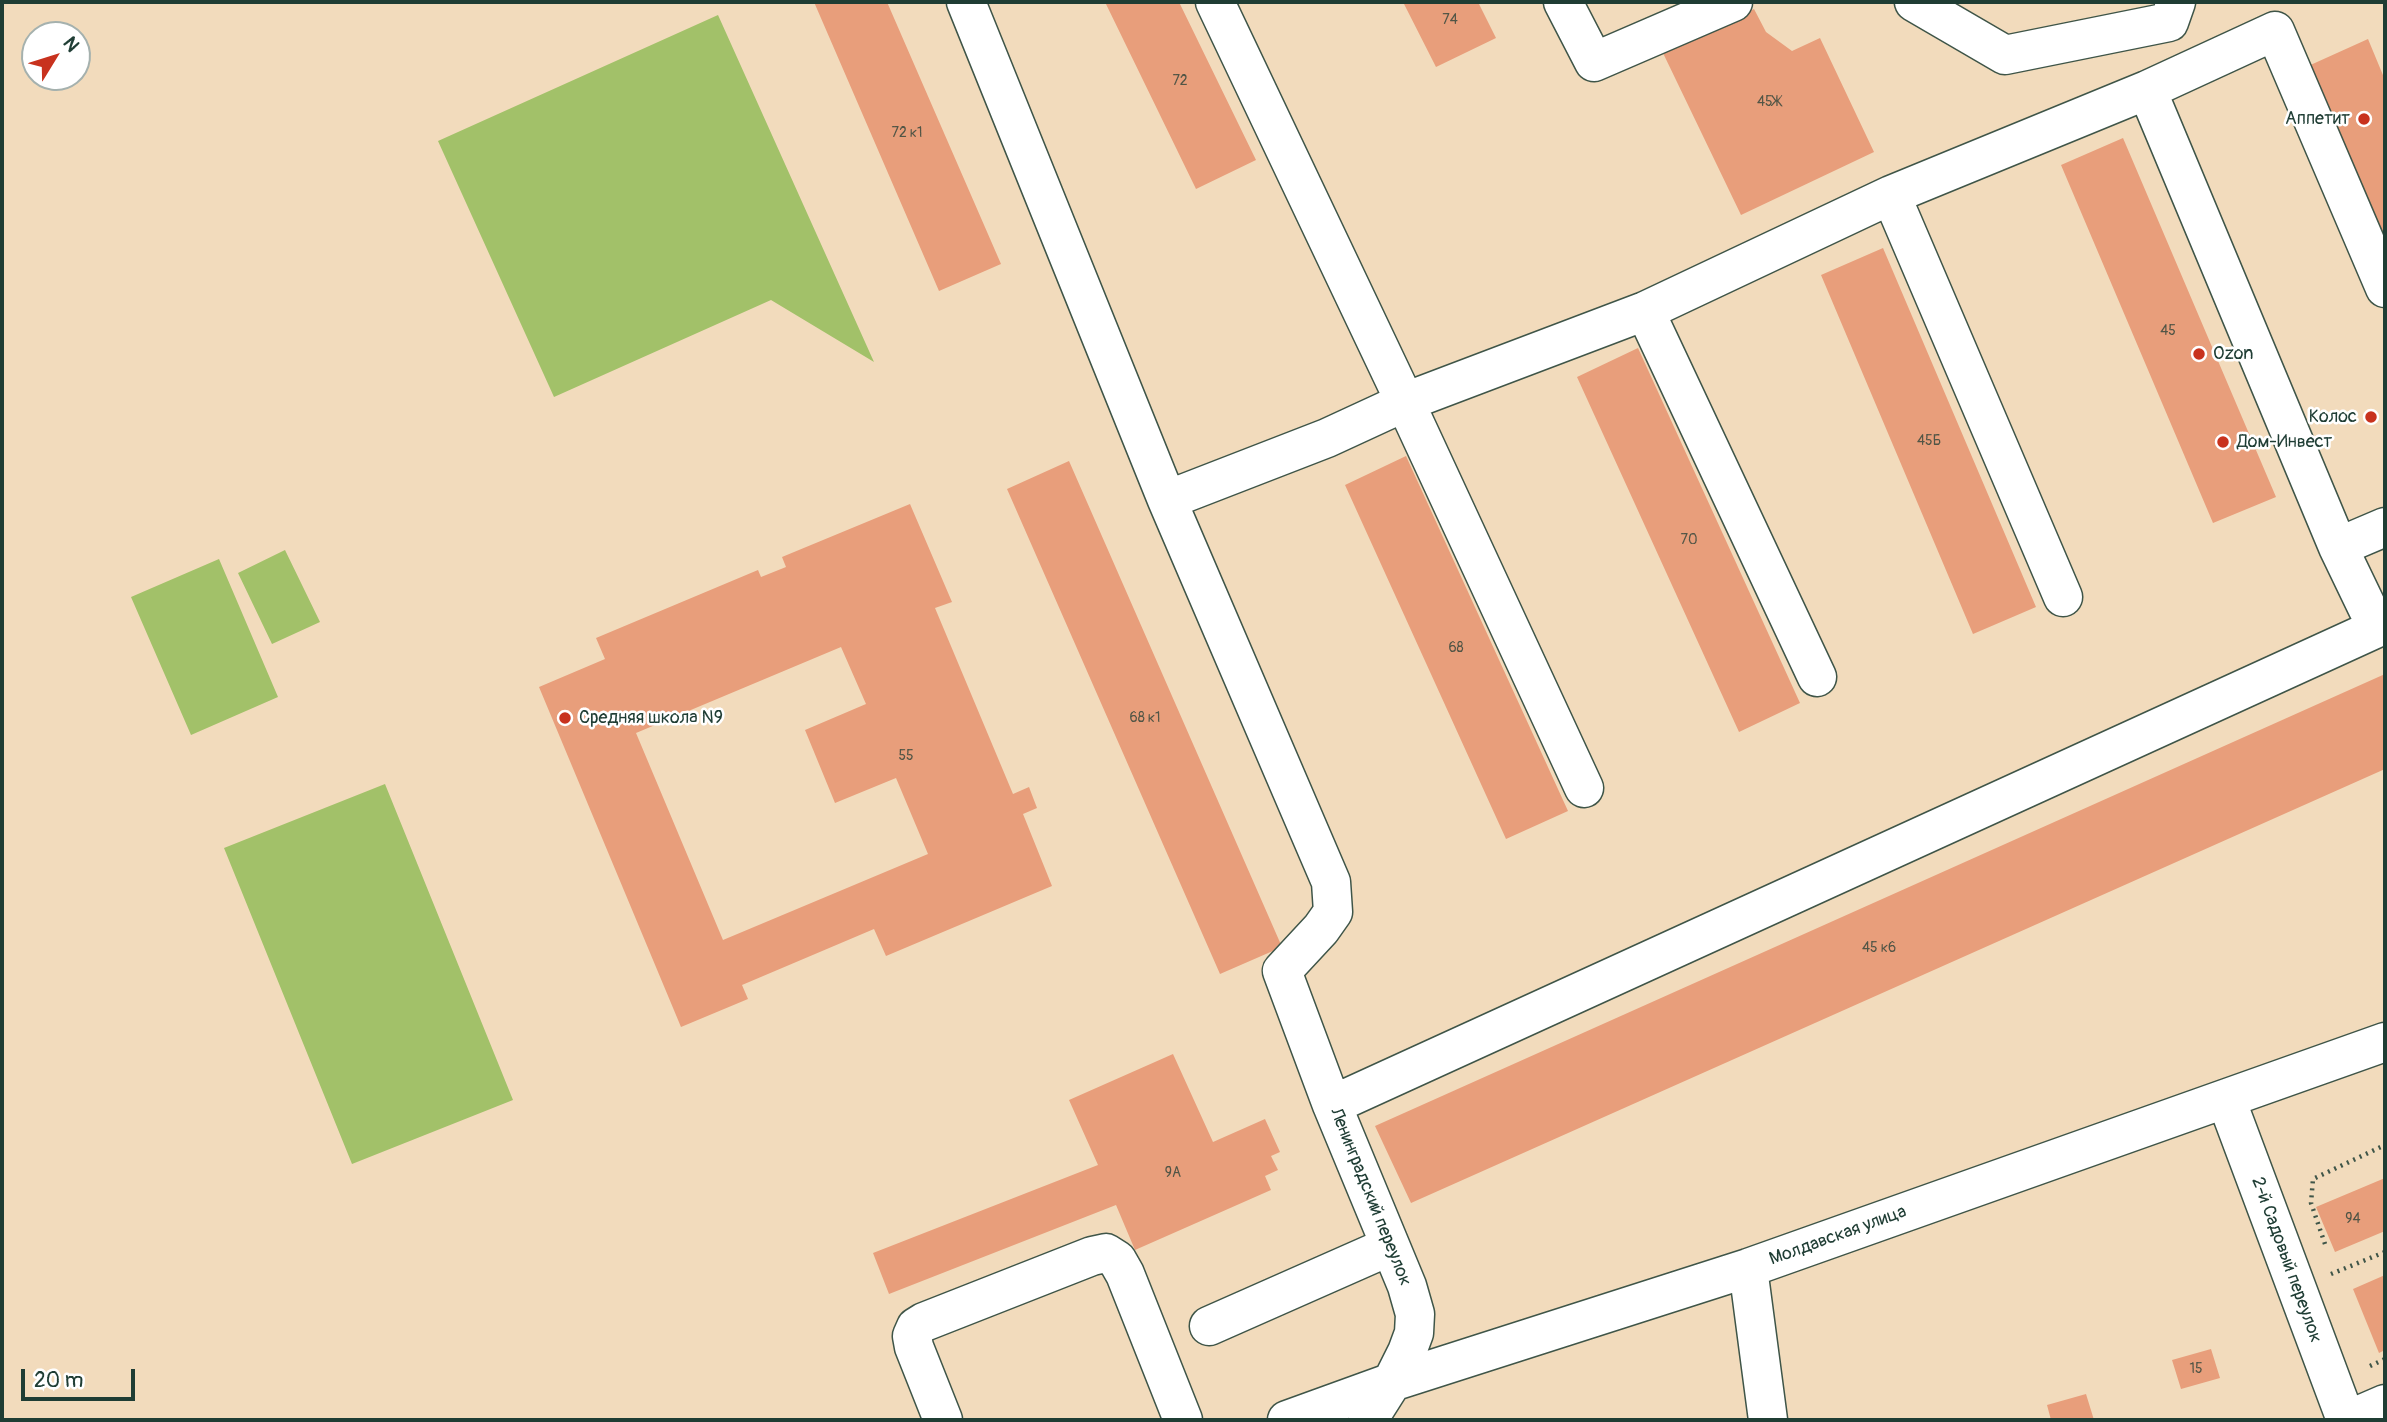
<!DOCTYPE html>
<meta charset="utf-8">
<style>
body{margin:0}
#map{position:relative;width:2387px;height:1422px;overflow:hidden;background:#f2dbbc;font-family:Pangolin,sans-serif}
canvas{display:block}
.frame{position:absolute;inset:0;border:4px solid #1f3d34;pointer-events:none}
.north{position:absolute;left:21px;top:21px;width:70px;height:70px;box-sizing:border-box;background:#fff;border:2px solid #a5b1ae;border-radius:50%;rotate:52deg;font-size:19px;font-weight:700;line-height:28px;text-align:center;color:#1f3d34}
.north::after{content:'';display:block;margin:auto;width:24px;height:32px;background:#c8321e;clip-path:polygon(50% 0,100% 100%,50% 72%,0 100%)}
.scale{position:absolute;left:21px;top:1369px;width:114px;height:32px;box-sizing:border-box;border:4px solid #1f3d34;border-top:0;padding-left:9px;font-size:21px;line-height:24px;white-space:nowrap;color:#1f3d34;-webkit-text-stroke:5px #fff;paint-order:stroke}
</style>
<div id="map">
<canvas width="2387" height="1422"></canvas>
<div class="frame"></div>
<div class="north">N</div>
<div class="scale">20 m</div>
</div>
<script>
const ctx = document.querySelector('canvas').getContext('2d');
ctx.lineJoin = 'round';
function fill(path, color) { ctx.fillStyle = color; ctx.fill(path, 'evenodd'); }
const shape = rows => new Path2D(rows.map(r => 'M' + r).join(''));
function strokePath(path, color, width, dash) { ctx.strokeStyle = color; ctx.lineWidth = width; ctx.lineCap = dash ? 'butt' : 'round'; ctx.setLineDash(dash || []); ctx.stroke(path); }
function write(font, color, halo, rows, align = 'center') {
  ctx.font = font + ' Pangolin,sans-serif'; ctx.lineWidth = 5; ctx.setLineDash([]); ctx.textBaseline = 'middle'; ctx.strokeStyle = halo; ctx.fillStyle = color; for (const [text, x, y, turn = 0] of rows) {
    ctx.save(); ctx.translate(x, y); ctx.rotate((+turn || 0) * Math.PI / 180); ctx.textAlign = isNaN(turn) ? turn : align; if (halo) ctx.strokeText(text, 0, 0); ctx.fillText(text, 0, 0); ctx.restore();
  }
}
const green = shape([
 [718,15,874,362,771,300,554,397,438,141],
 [285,550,320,622,272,644,238,573],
 [219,559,278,697,191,735,131,597],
 [385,784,513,1100,352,1164,224,848]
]);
const building = shape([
 [814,2,887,2,1001,264,939,291],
 [1105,2,1179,2,1256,160,1196,189],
 [1403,2,1478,2,1496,38,1436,67],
 [1754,9,1766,32,1792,51,1820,38,1874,152,1741,215,1663,53],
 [2368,39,2385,80,2385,253,2306,67],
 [2123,138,2276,497,2213,523,2061,165],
 [1883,248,2036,607,1973,634,1821,275],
 [1638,348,1800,703,1739,732,1577,377],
 [1406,456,1568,811,1506,839,1345,485],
 [1069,461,1282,947,1220,974,1007,489],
 [910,504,952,602,935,608,1013,794,1029,787,1037,808,1023,814,1052,886,886,956,874,929,742,985,748,999,681,1027,539,687,605,659,596,638,758,570,761,577,786,567,782,557],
 [841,647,866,704,805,730,835,803,896,778,928,854,723,940,636,733],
 [2385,674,2385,769,1411,1203,1375,1126],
 [1173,1054,1213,1142,1265,1119,1280,1152,1271,1156,1278,1170,1265,1176,1271,1190,1135,1250,1116,1205,889,1294,873,1253,1098,1165,1069,1100],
 [2385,1178,2385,1231,2335,1252,2316,1207],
 [2385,1275,2385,1350,2379,1353,2353,1289],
 [2211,1349,2220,1378,2181,1389,2172,1360],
 [2086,1394,2094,1420,2051,1420,2047,1405]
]);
const path = shape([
 [2325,1244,2311,1203,2313,1179,2385,1145],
 [2331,1274,2385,1252],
 [2370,1366,2385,1359]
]);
const minor = shape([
 [966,2,1167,500,1331,882,1333,912,1321,929,1282,971,1332,1105,1407,1286,1415,1314,1414,1333,1407,1352,1392,1382,1368,1420],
 [1215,2,1405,402,1584,788],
 [1563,2,1594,62,1733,2],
 [1914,2,2005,55,2169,22,2176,2],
 [1891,195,2063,597],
 [1645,311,1817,677],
 [1167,500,1327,438,1405,402,1645,311,1891,195,2147,90,2275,31,2385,288],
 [2338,547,2385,527],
 [2226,1099,2346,1420],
 [1332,1105,2377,628,2338,547,2147,90],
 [1748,1268,1768,1420],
 [1209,1326,1390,1246],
 [943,1420,914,1347,912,1336,916,1327,924,1322,1092,1256,1106,1253,1117,1260,1125,1274,1183,1420],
 [1287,1420,1392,1382,1748,1268,2385,1042],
 [2348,1420,2385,1404]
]);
const markers = [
 [2364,119,7,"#c8321e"],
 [2199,354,7,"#c8321e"],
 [2371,417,7,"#c8321e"],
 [2223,442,7,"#c8321e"],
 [565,718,7,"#c8321e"]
];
const numberNames = [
 ["74",1450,20],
 ["72",1180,81],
 ["45Ж",1769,102],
 ["72 к1",907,133],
 ["45",2168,331],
 ["45Б",1929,441],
 ["70",1689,540],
 ["68",1456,648],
 ["68 к1",1145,718],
 ["55",906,756],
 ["45 к6",1879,948],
 ["9А",1173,1173],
 ["94",2353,1219],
 ["15",2196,1369]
];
const poiNames = [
 ["Аппетит",2350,119,"right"],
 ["Ozon",2213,354],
 ["Колос",2357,417,"right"],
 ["Дом-Инвест",2237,442],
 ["Средняя школа N9",579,718]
];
const streetNames = [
 ["Ленинградский переулок",1370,1197,68],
 ["Молдавская улица",1838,1236,-20],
 ["2-й Садовый переулок",2286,1260,70]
];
fill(green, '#a2c169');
fill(building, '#e89e7b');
strokePath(minor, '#3f5548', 41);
strokePath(path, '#3f5548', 4.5, [2, 5]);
strokePath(minor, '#fff', 38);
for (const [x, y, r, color] of markers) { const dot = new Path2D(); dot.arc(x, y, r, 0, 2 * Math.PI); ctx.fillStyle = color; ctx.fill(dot); strokePath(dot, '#fff', 2.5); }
write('14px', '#515546', null, numberNames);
write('18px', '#1f3d34', '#fff', poiNames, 'left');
write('18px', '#1f3d34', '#fff', streetNames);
</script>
